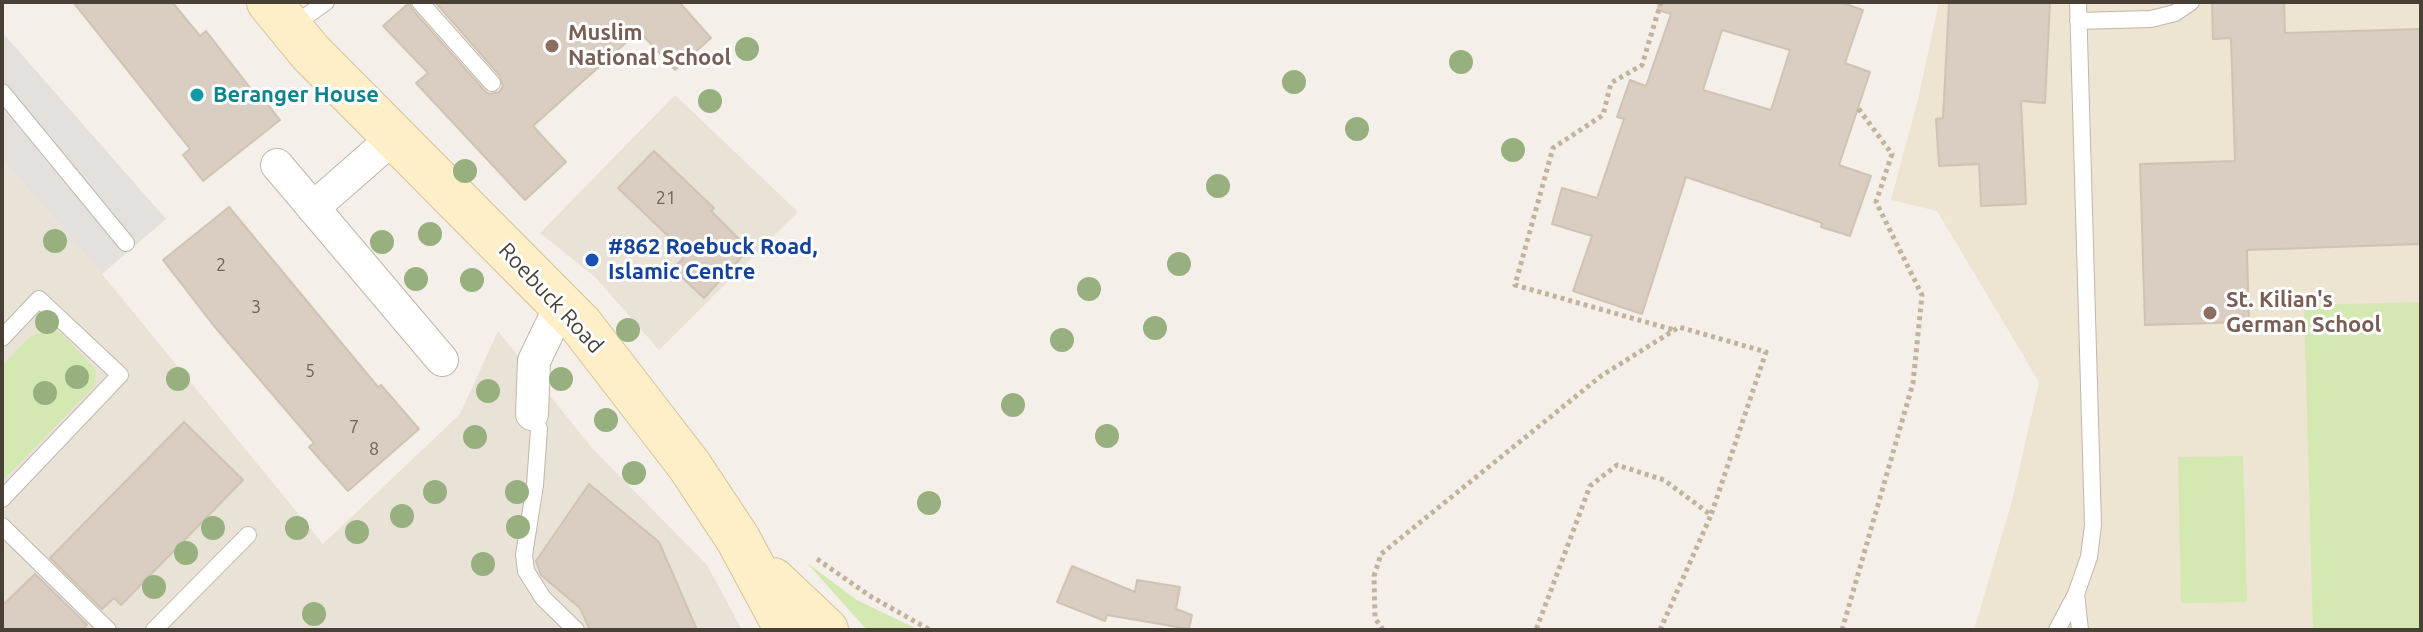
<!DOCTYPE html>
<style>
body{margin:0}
#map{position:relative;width:2423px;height:632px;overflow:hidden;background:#f4f0e9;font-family:Ubuntu,sans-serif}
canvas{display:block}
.frame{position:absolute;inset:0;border:4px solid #484037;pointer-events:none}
</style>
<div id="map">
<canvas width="2423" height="632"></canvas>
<div class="frame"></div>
</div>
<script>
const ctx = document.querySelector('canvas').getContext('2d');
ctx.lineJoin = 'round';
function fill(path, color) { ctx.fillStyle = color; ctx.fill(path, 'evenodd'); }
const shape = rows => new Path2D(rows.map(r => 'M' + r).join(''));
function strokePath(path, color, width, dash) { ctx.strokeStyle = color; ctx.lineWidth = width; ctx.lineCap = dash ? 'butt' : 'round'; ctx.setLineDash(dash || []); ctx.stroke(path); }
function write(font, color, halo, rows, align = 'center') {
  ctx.font = font + ' Ubuntu,sans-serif'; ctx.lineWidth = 6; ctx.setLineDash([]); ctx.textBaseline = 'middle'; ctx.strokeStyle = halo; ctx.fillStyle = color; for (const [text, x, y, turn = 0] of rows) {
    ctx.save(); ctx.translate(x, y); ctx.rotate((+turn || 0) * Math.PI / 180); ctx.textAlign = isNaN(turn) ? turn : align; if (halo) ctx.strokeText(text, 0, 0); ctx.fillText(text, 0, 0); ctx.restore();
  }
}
const residential = shape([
 [675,95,798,212,659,350,596,278,540,233],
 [2,159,102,274,323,544,460,414,498,331,592,448,707,565,742,630,2,630]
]);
const education = shape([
 [1939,2,2421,2,2421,630,1974,630,2012,501,2039,382,1937,211,1891,200,1918,99]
]);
const green = shape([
 [2421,302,2421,630,2313,630,2304,305],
 [48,330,61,333,96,371,95,385,2,481,2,366,30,337],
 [2243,456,2247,602,2181,603,2178,457],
 [807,563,857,600,919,630,867,630]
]);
const parking = shape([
 [2,32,166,219,102,274,2,159]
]);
const building = shape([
 [73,2,172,2,200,36,206,31,255,94,258,92,280,120,203,181,183,155,190,149,73,2],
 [435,2,679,2,711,38,675,70,639,31,533,126,566,162,525,200,416,83,428,73,383,26,409,3,412,9,484,90,489,94,499,92,503,86,500,76,435,2],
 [1659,2,1840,2,1863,10,1845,63,1870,72,1839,165,1871,176,1850,236,1821,227,1822,223,1686,177,1642,314,1573,291,1592,236,1552,224,1562,188,1597,198,1624,119,1617,117,1630,80,1646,86,1671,14,1658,10,1659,2],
 [1722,30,1790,50,1771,110,1703,90,1722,30],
 [1949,2,2050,2,2045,103,2021,101,2026,204,1981,206,1979,164,1939,166,1936,119,1943,118,1949,2],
 [2212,2,2284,2,2285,33,2421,29,2421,244,2247,250,2249,322,2145,325,2140,164,2235,161,2231,38,2213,39,2212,2],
 [654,151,714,208,711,211,749,249,704,298,673,269,687,254,618,188,654,151],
 [229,207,378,387,381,385,419,429,348,491,309,447,314,443,214,326,163,260,229,207],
 [184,422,243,480,121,605,114,598,102,609,50,558,184,422],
 [589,484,659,542,697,630,590,630,580,608,541,575,536,561,589,484],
 [1072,566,1135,592,1137,580,1180,587,1176,609,1192,615,1189,629,1107,615,1105,621,1057,602,1072,566],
 [35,574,87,625,82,630,2,630,2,606,35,574]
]);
const path = shape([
 [1661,2,1642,65,1611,83,1603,115,1553,148,1515,285,1674,330],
 [817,559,870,596,930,630],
 [1383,630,1375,618,1374,576,1381,554,1601,376,1679,327,1766,352,1711,515,1664,480,1617,465,1590,486,1536,630],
 [1660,630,1711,515],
 [1842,630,1913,383,1922,295,1876,202,1892,154,1858,108]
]);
const lane = shape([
 [420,2,492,83],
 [2078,2,2093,525,2089,557,2076,594,2080,630],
 [2078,21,2151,19,2175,13,2191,2],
 [291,27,326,2],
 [2,92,126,243],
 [2,338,39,299,120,375,2,499],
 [532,414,539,429,535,485,524,555,526,571,543,598,576,630],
 [2,526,108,630],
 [154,630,248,535],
 [2057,630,2076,594]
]);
const street = shape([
 [277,165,442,360],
 [313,208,394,137],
 [532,414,534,361,561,305]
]);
const secondary = shape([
 [269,2,310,52,581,325,689,465,738,539,787,630],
 [773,580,826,630]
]);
const trees = [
 [747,49],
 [1461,62],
 [1294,82],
 [710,101],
 [1357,129],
 [1513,150],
 [465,171],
 [1218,186],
 [430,234],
 [55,241],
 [382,242],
 [1179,264],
 [416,279],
 [472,280],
 [1089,289],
 [47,322],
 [1155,328],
 [628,330],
 [1062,340],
 [77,377],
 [178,379],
 [561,379],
 [488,391],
 [45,393],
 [1013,405],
 [606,420],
 [1107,436],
 [475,437],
 [634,473],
 [435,492],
 [517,492],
 [929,503],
 [402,516],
 [518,527],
 [213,528],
 [297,528],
 [357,532],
 [186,553],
 [483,564],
 [154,587],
 [314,614]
];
const markers = [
 [552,46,8,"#8d6e63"],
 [197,95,8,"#0f9aa8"],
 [592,260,8,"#1a4fb4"],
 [2210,313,8,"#8d6e63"]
];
const numberNames = [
 ["21",666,198],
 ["2",221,265],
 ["3",256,307],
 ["5",310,371],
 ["7",354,427],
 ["8",374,449]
];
const educationNames = [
 ["Muslim",568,33],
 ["National School",568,58],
 ["St. Kilian's",2226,300],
 ["German School",2226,325]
];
const cultureNames = [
 ["Beranger House",213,95]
];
const transitNames = [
 ["#862 Roebuck Road,",608,247],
 ["Islamic Centre",608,272]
];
const streetNames = [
 ["Roebuck Road",551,298,47]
];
fill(residential, '#e8e2d7');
fill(education, '#eee4d2');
fill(green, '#d3e9b1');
fill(parking, '#e3e0dd');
fill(building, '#d9cec1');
strokePath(building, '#d1c3b1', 2);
strokePath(lane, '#c0b7ab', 18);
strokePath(street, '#c0b7ab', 34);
strokePath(secondary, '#d5c298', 46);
strokePath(path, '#c2b39c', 5, [4, 4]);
strokePath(lane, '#fff', 16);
strokePath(street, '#fff', 32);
strokePath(secondary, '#ffefc8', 44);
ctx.fillStyle = '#98b07f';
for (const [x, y] of trees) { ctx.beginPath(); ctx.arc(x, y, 12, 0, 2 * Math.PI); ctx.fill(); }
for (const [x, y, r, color] of markers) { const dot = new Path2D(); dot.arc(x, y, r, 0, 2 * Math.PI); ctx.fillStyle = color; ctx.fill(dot); strokePath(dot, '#fff', 3); }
write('18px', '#6c645a', null, numberNames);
write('bold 22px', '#785e54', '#fff', educationNames, 'left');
write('bold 22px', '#0d838f', '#fff', cultureNames, 'left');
write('bold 22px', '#164399', '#fff', transitNames, 'left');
write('22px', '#484037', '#fff', streetNames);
</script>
